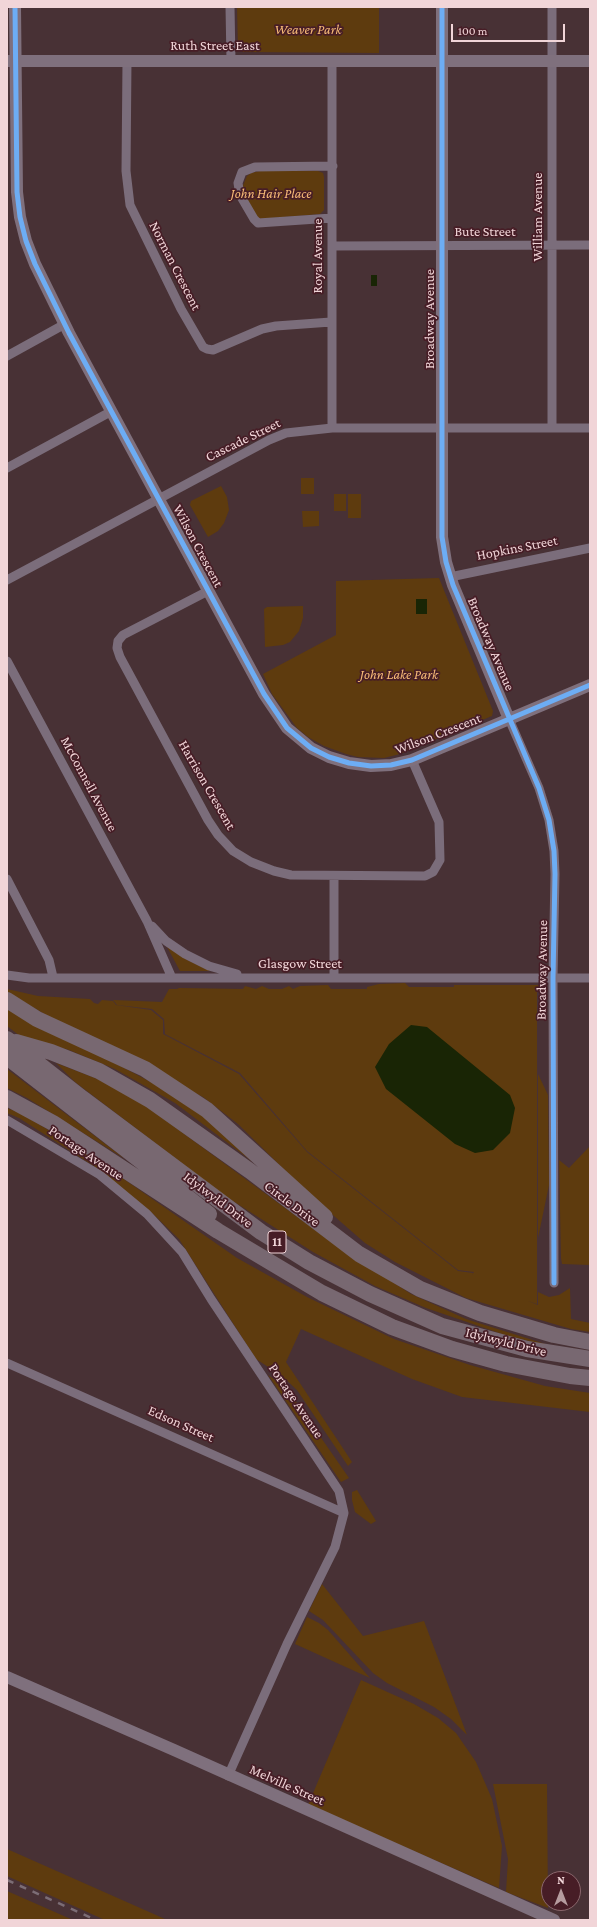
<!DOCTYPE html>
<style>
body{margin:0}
#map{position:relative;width:597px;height:1927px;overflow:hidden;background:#483135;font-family:"Crimson Pro",serif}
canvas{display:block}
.frame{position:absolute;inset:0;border:8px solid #f1d5d8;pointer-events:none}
.north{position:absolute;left:541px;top:1871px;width:40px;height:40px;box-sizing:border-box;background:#471d26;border:1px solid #8b676d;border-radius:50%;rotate:0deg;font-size:11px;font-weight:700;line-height:16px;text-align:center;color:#f1d5d8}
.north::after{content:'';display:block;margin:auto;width:14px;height:18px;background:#b69c9f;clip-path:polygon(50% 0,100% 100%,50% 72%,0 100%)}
.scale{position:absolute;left:451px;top:24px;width:114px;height:18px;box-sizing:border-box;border:2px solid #f1d5d8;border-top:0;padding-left:5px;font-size:12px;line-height:14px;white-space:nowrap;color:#f1d5d8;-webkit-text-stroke:3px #471d26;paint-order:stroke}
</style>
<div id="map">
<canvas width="597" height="1927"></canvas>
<div class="frame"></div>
<div class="north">N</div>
<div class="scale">100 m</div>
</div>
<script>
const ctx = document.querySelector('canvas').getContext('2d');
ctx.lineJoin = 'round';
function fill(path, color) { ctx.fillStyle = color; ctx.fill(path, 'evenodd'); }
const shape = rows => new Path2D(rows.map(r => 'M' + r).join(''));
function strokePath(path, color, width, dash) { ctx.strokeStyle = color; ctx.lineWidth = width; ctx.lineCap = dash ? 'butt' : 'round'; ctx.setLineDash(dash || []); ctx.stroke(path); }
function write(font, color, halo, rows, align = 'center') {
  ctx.font = font + ' "Crimson Pro",serif'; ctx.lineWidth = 3.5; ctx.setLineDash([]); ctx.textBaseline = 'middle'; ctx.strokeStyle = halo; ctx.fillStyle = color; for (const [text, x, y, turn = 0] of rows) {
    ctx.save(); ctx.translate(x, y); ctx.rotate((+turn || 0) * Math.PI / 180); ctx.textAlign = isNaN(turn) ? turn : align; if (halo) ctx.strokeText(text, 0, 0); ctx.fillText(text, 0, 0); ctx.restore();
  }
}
const green = shape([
 [237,7,379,7,379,53,243,52,238,48],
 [260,171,318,171,323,173,324,177,324,210,320,214,260,219,257,217,244,196,242,188,247,176,251,173],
 [301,478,314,478,314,494,301,494],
 [221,486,227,497,229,510,224,523,218,531,208,537,190,505,191,501],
 [334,494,346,494,346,511,334,511],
 [348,494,361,494,361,518,348,518],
 [302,511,319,511,319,526,303,527],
 [439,578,493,711,492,716,400,754,384,758,358,757,346,754,324,746,308,737,297,728,272,694,263,674,336,635,336,581],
 [303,606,303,618,299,631,290,642,283,645,265,647,264,609,267,607],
 [166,945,187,960,211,971,180,971],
 [405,983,409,987,454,987,454,989,454,985,538,985,541,987,540,992,537,992,537,1304,528,1301,538,1305,538,1292,549,1297,559,1295,570,1288,571,1319,590,1323,590,1332,571,1329,466,1298,395,1262,365,1243,310,1195,238,1124,203,1097,70,1029,7,992,7,989,38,996,90,999,94,1003,98,1004,102,1000,113,1001,116,1005,151,1010,163,1020,163,1034,239,1074,307,1152,458,1271,473,1273,472,1275,474,1272,458,1270,307,1151,240,1073,165,1034,164,1019,152,1009,117,1005,113,1000,162,1002,169,989,177,989,179,988,243,989,245,986,256,989,262,986,269,989,282,989,289,986,293,989,300,986,328,985,331,989,367,989,367,987,379,984],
 [7,1006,177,1096,198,1109,286,1187,175,1103,115,1069,69,1050,20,1036,7,1026],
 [56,1063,100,1080,142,1103,334,1244,411,1294,466,1319,558,1348,508,1336,426,1308,375,1286,313,1252,225,1196,75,1082],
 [7,1069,125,1159,27,1098,7,1088],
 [538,1074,548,1095,549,1185,538,1238],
 [7,1108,20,1113,85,1152,237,1258,307,1297,394,1339,470,1365,545,1386,590,1393,590,1412,462,1397,412,1379,301,1329,286,1362,352,1462,348,1466,297,1390,282,1376,256,1359,179,1239,153,1214,97,1168,19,1118,7,1113],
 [590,1146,590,1265,562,1264,561,1258,559,1160,569,1168],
 [268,1375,278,1382,290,1393,349,1478,341,1482],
 [357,1490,376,1521,371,1524,355,1512,352,1500,352,1492],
 [322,1584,363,1636,424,1621,467,1735,451,1719,434,1707,387,1683,373,1673,323,1620,309,1611],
 [307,1617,319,1623,328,1630,370,1678,295,1644],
 [361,1680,414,1704,438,1718,456,1733,476,1762,492,1799,502,1846,499,1888,308,1805],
 [493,1784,547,1784,548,1908,506,1892,508,1859],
 [7,1849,156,1915,167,1920,105,1920,7,1876],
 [7,1891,73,1920,7,1920]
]);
const water = shape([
 [371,275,377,275,377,286,371,286],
 [416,599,427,599,427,614,416,614],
 [411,1025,427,1027,510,1095,515,1108,510,1133,493,1150,475,1153,455,1144,386,1089,375,1067,389,1044]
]);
const street = shape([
 [230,7,231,61],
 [552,7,552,427],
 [127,61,126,171,130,205,181,309,203,347,207,349,213,350,262,329,276,326,331,322],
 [332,218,258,223,254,219,240,195,238,183,242,172,255,167,333,166],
 [332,246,590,245],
 [7,356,65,324],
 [332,428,332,61],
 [7,468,112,411],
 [450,577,590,548],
 [7,580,269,440,286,433,332,428,590,428],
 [208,591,123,635,118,641,117,648,120,657,208,820,218,835,233,851,251,862,274,871,291,875,425,876,433,872,440,860,439,822,412,760],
 [7,661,147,921,172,978],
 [509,719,539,788,549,820,554,851,555,874,553,978,554,1283],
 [334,876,334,978],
 [7,879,49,960,53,977],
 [152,926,166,941,185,954,209,966,237,974],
 [7,975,29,978,590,978],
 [7,1120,100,1175,147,1214,182,1252,211,1299,339,1491,344,1513,335,1547,287,1644,228,1776],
 [7,1363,344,1513]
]);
const secondary = shape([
 [15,7,17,192,20,217,26,241,35,264,69,333,264,694,287,728,311,748,329,757,349,763,371,766,391,765,412,760,590,685],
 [442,7,442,537,446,562,453,585,509,719],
 [7,61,590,61],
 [7,1677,174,1750,554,1920]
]);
const highway = shape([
 [7,1000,37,1019,145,1069,207,1110,325,1217],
 [7,1039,82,1098,261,1232,309,1262,370,1294,442,1326,527,1349,590,1359],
 [16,1042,51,1052,99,1071,150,1100,250,1171,359,1254,420,1289,480,1313,554,1335,590,1342],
 [7,1057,209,1214],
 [7,1098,53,1123,218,1231,322,1293,392,1327,452,1349,506,1364,570,1376,590,1378]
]);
const rail = shape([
 [7,1880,96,1920]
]);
const cycleway = shape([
 [15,7,17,192,20,217,26,241,35,264,69,333,264,694,287,728,311,748,329,757,349,763,371,766,391,765,412,760,590,685],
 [442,7,442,537,446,562,453,585,539,788,549,820,554,851,555,874,553,978,554,1283]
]);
const shields = [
 [277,1242,18]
];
const shieldNames = [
 ["11",277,1242]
];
const parkNames = [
 ["Weaver Park",308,30],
 ["John Hair Place",271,194],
 ["John Lake Park",399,675]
];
const streetNames = [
 ["Ruth Street East",215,46],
 ["William Avenue",538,217,-90],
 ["Bute Street",485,232],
 ["Royal Avenue",318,256,-90],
 ["Norman Crescent",175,266,63],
 ["Broadway Avenue",430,319,-90],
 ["Cascade Street",243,440,-26],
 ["Wilson Crescent",198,546,62],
 ["Hopkins Street",517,548,-11],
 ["Broadway Avenue",491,644,67],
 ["Wilson Crescent",438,734,-21],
 ["McConnell Avenue",89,784,62],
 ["Harrison Crescent",207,785,60],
 ["Glasgow Street",300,964],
 ["Broadway Avenue",542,970,-89],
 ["Portage Avenue",86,1153,34],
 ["Idylwyld Drive",218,1200,37],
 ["Circle Drive",292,1204,37],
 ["Idylwyld Drive",506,1342,14],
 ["Portage Avenue",296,1401,56],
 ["Edson Street",181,1424,24],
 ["Melville Street",287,1785,24]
];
fill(green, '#5e3b0e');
fill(water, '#192505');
strokePath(street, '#7b6d7b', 9);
strokePath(secondary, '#7f707d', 12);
strokePath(highway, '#786871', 16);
strokePath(rail, '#7c6d75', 2.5, [7, 7]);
strokePath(cycleway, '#6dadf4', 5);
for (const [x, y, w] of shields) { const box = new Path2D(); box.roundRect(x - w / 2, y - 11, w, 22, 3); ctx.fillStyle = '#471d26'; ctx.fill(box); strokePath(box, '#f1d5d8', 1); }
write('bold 13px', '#f1d5d8', null, shieldNames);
write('italic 14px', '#f7bb77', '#471d26', parkNames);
write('14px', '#f1d5d8', '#471d26', streetNames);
</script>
